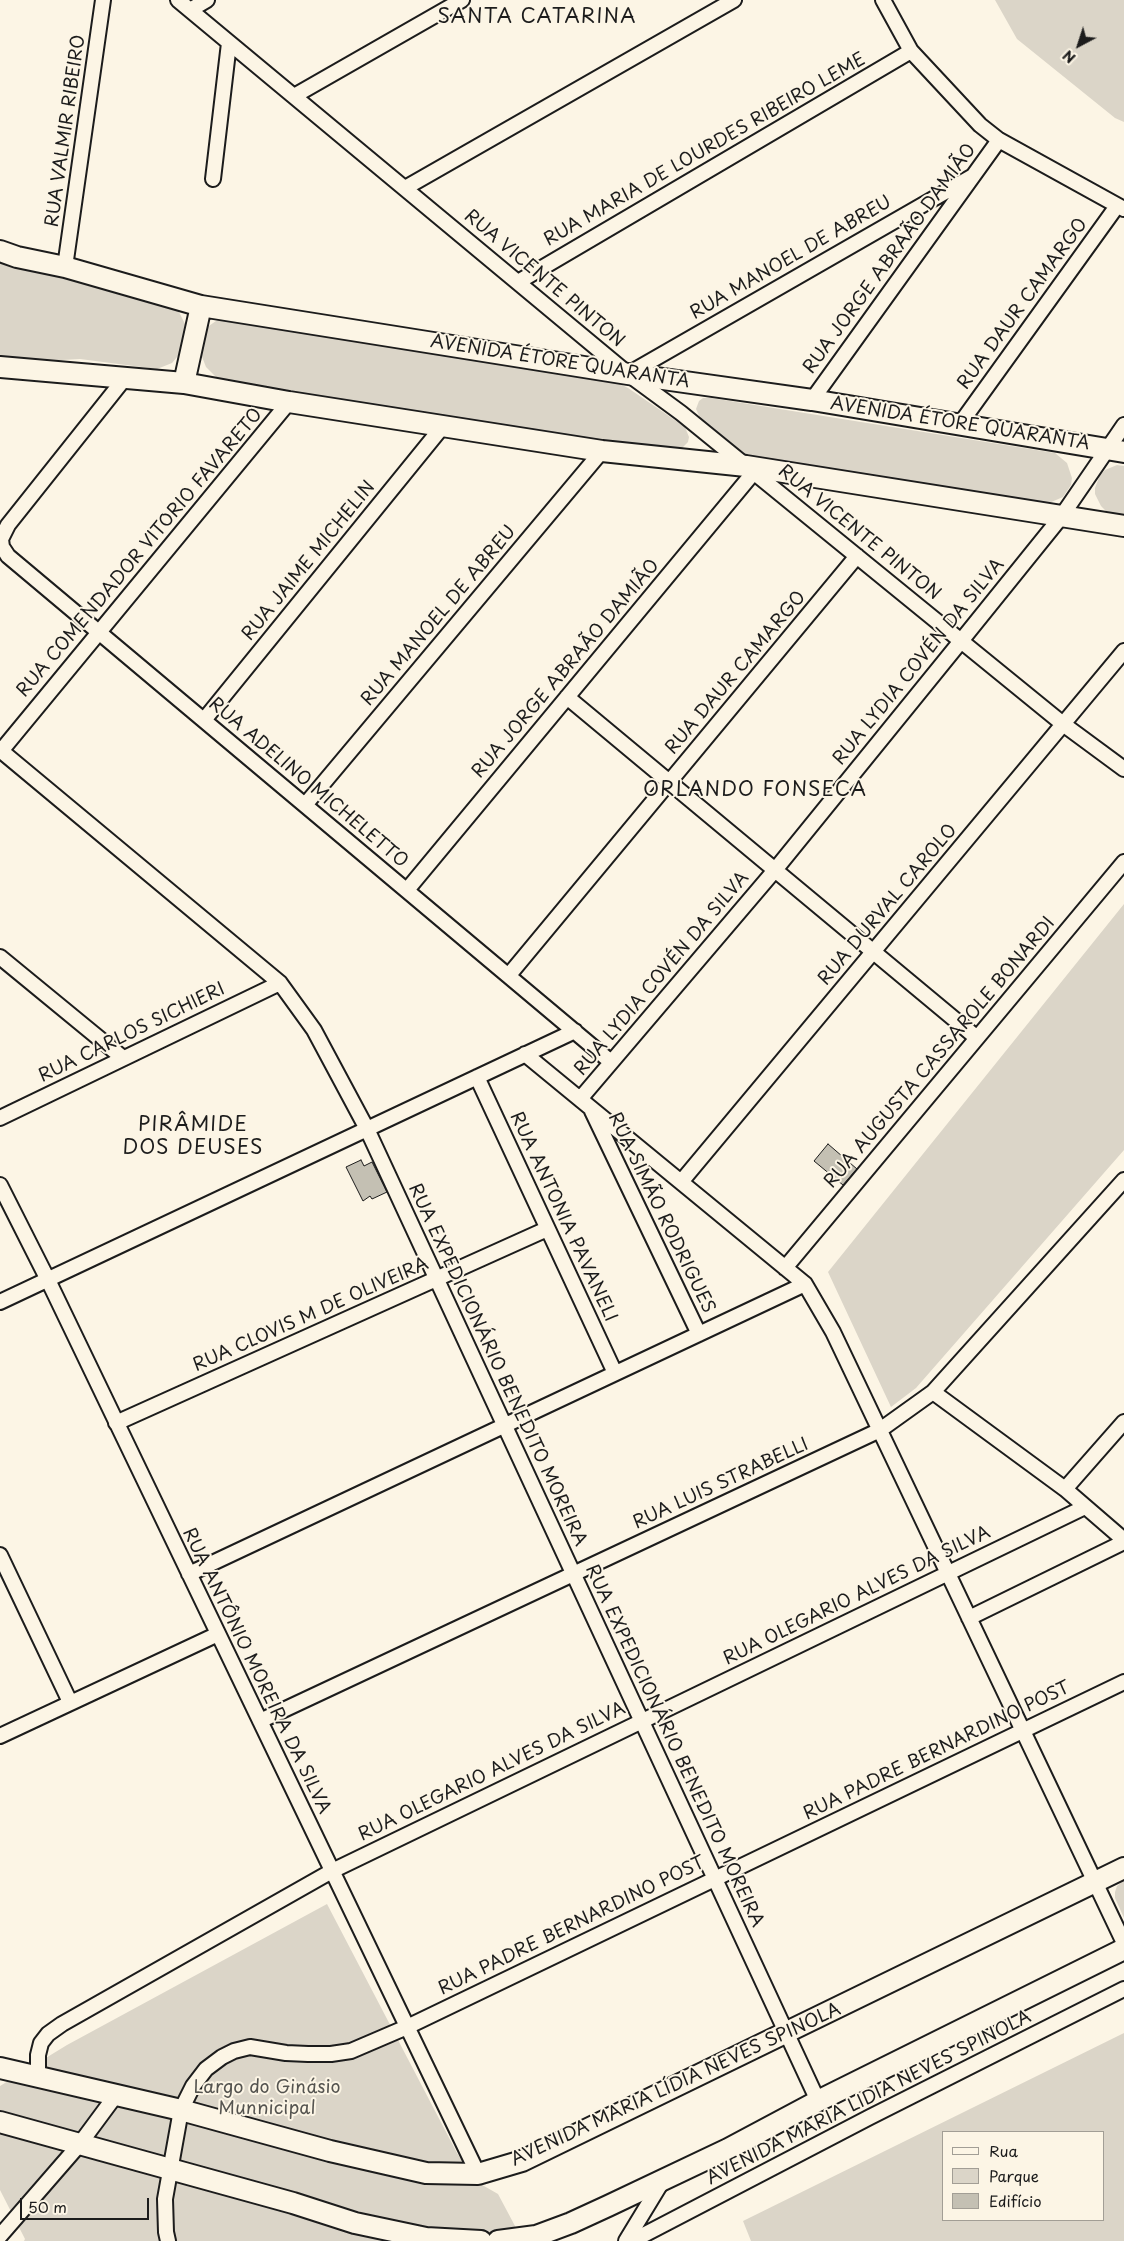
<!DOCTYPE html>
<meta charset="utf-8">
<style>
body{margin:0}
#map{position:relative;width:1124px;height:2241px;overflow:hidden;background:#fcf5e5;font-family:"Playpen Sans",sans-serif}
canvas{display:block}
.legend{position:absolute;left:942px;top:2131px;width:162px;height:90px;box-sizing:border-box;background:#fcf5e5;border:1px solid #a29e95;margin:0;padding:6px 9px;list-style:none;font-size:15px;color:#1c1c1c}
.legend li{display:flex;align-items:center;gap:10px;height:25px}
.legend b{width:25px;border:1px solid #a29e95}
.north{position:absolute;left:1054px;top:20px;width:50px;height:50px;-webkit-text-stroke:4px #fcf5e5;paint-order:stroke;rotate:220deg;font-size:14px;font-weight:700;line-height:20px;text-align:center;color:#1c1c1c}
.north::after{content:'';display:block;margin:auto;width:18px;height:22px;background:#1c1c1c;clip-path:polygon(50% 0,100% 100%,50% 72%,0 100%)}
.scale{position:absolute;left:20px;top:2198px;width:129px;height:22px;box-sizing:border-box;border:2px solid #1c1c1c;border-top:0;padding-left:6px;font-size:15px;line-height:18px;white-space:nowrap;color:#1c1c1c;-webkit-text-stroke:4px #fcf5e5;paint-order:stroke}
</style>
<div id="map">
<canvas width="1124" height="2241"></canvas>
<ul class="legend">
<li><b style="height:6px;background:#fcf5e5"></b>Rua</li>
<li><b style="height:14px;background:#dbd5c8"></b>Parque</li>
<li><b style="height:14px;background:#c4c0b3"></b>Edifício</li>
</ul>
<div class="north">N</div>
<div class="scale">50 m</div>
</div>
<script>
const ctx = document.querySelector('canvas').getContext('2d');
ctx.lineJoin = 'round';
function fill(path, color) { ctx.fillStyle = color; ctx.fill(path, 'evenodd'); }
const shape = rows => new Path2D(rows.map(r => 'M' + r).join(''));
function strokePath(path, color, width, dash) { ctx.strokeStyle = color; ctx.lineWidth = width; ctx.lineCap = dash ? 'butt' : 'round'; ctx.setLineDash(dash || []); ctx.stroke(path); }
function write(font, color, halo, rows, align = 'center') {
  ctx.font = font + ' "Playpen Sans",sans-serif'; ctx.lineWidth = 4; ctx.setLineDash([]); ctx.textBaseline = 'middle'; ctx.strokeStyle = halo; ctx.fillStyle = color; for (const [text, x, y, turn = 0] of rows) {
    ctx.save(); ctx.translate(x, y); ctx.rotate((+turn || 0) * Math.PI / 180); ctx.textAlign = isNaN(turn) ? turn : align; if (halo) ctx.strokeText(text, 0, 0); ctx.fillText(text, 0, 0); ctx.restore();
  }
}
const green = shape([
 [995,0,1124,0,1124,122,1115,118,1017,39],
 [0,262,158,299,173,306,179,312,186,326,187,334,183,350,172,363,157,369,80,359,25,362,0,357],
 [223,318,612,380,628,388,685,427,689,437,688,442,681,449,672,451,222,383,206,367,199,349,203,330,216,321],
 [703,398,711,398,1055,453,1067,463,1072,478,1071,485,1063,497,1049,503,749,457,700,418,696,409,699,401],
 [1117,465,1124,466,1124,516,1106,511,1101,506,1095,494,1095,488,1100,475,1105,470],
 [1124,904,1124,1150,916,1388,891,1407,828,1272],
 [1124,1880,1124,1918,1115,1898,1115,1892,1117,1886],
 [327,1904,457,2153,477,2182,498,2194,523,2241,24,2241,25,2239,0,2190,0,2086,67,2045],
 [1124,2033,1124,2241,751,2241,743,2221],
 [943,2132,1103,2132,1103,2220,943,2220]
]);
const building = shape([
 [828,1144,857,1169,843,1185,814,1161,828,1144],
 [361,1160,364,1166,372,1162,387,1192,372,1199,370,1196,363,1201,346,1167,361,1160]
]);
const street = shape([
 [178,0,628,374,681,413,1063,724,1124,769],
 [883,0,911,51,980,125,999,140,1124,209],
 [190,10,207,0],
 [294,96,462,0],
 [213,179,229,43],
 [405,188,734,0],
 [65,267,103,0],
 [518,282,911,51],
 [628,374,973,176],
 [125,378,8,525,1,539,2,547,8,556,611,1062],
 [812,400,999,140],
 [960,424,1117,206],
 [567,697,977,1038],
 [204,720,443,426],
 [0,750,280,983,314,1030,367,1129,818,2101],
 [1,751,289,402],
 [305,805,602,451],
 [407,890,754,472],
 [0,957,123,1058],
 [509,975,857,556],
 [525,1054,805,1284,833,1332,1124,1943],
 [477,1077,615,1373],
 [580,1099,775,870,961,641,1061,517,1124,425],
 [592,1111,699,1334],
 [0,1118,280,983],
 [681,1182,1124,651],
 [0,1185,48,1280,478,2174],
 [785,1268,1124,862],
 [0,1302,575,1031],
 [933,1392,1065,1489,1124,1540],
 [116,1423,547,1229],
 [1065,1489,1124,1422],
 [0,1555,70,1702],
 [189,1574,805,1284],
 [969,1618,1124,1542],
 [260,1721,880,1430,933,1392,1124,1180],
 [0,1736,218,1634],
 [38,2077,38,2055,41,2043,48,2034,62,2024,332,1871,1085,1507],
 [0,2236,79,2145,116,2095],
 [168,2241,166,2232,165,2199,181,2110,193,2086,206,2069,222,2057,234,2051,250,2047,286,2053,308,2054,331,2054,351,2051,407,2027,1124,1682],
 [626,2241,663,2180],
 [632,2241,870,2117,1124,1989]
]);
const secondary = shape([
 [0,251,17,257,65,267,201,306,628,374,812,400,1124,452],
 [0,367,184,383,289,402,602,451,746,466,1124,526],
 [184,383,201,306],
 [0,2068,181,2110,330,2151,426,2173,478,2174,522,2161,1124,1868],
 [0,2122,293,2203,355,2223,426,2238,481,2241],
 [498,2241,536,2236,571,2223,608,2206,728,2149,818,2101,1124,1949]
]);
const streetNames = [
 ["RUA VALMIR RIBEIRO",66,131,-82],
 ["RUA MARIA DE LOURDES RIBEIRO LEME",705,150,-30],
 ["RUA MANOEL DE ABREU",791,258,-30],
 ["RUA JORGE ABRAÃO DAMIÃO",890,259,-54],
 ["RUA VICENTE PINTON",544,279,40],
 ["RUA DAUR CAMARGO",1023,304,-54],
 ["AVENIDA ÉTORE QUARANTA",560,362,9],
 ["AVENIDA ÉTORE QUARANTA",960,424,9],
 ["RUA VICENTE PINTON",859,533,39],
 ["RUA COMENDADOR VITORIO FAVARETO",140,553,-50],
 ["RUA JAIME MICHELIN",309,561,-51],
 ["RUA MANOEL DE ABREU",439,616,-50],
 ["RUA LYDIA COVÉN DA SILVA",919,662,-51],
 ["RUA JORGE ABRAÃO DAMIÃO",566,669,-50],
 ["RUA DAUR CAMARGO",736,673,-50],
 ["RUA ADELINO MICHELETTO",308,783,40],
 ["RUA DURVAL CAROLO",888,905,-50],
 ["RUA LYDIA COVÉN DA SILVA",662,974,-50],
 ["RUA CARLOS SICHIERI",132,1033,-26],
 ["RUA AUGUSTA CASSAROLE BONARDI",940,1053,-50],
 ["RUA SIMÃO RODRIGUES",661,1213,64],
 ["RUA ANTONIA PAVANELI",563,1217,65],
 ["RUA CLOVIS M DE OLIVEIRA",311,1315,-24],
 ["RUA EXPEDICIONÁRIO BENEDITO MOREIRA",497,1365,65],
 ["RUA LUIS STRABELLI",721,1484,-25],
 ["RUA OLEGARIO ALVES DA SILVA",857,1596,-26],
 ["RUA ANTÔNIO MOREIRA DA SILVA",256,1671,64],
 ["RUA EXPEDICIONÁRIO BENEDITO MOREIRA",674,1746,65],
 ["RUA PADRE BERNARDINO POST",937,1751,-26],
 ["RUA OLEGARIO ALVES DA SILVA",492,1772,-26],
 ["RUA PADRE BERNARDINO POST",572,1926,-26],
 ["AVENIDA MARIA LÍDIA NEVES SPINOLA",676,2085,-25],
 ["AVENIDA MARIA LIDIA NEVES SPINOLA",869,2098,-27]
];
const parkNames = [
 ["Largo do Ginásio",267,2088],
 ["Munnicipal",267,2109]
];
const quarterNames = [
 ["SANTA CATARINA",537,17],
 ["ORLANDO FONSECA",755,790],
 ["PIRÂMIDE",193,1125],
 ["DOS DEUSES",193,1148]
];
fill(green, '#dbd5c8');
fill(building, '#c4c0b3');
strokePath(building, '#1c1c1c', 1);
strokePath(street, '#1c1c1c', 18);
strokePath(secondary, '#1c1c1c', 24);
strokePath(street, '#fcf5e5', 14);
strokePath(secondary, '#fcf5e5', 20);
write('18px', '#1c1c1c', '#fcf5e5', streetNames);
write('18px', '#555450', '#fcf5e5', parkNames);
ctx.letterSpacing = '1px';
write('20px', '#1c1c1c', '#fcf5e5', quarterNames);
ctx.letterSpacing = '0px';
</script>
